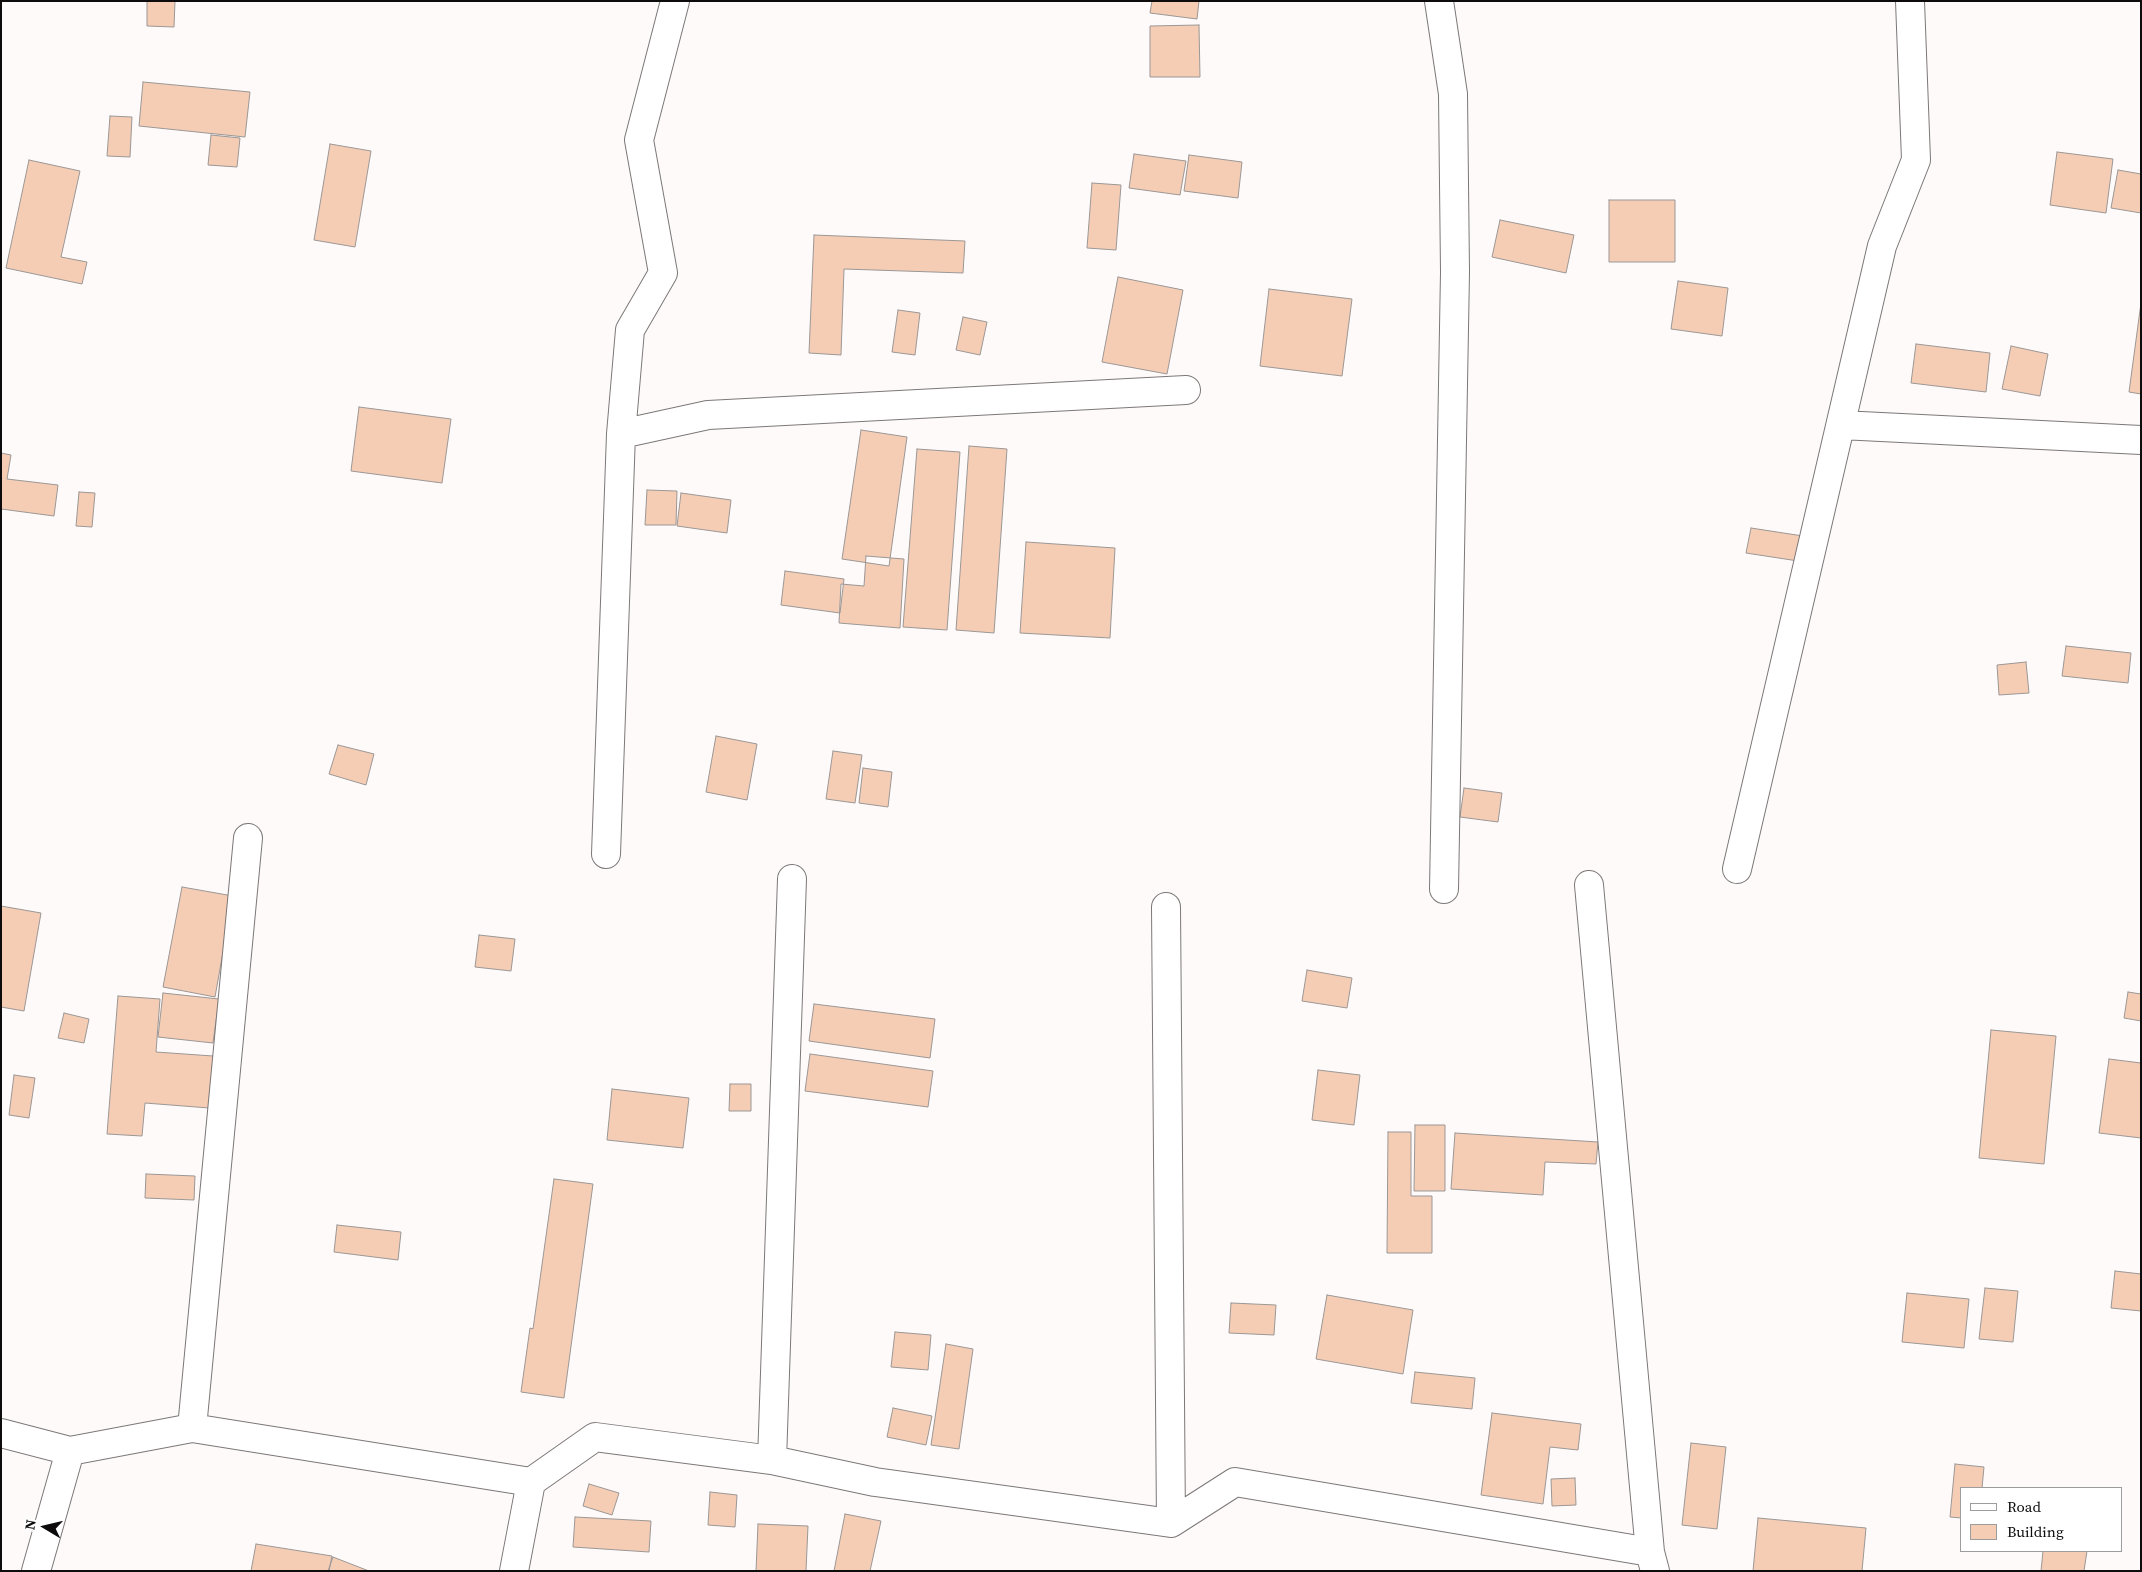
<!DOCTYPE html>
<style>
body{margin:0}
#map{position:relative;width:2142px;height:1572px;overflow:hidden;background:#fffafa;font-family:"Source Serif 4",serif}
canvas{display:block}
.frame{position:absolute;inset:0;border:2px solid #0d0b0b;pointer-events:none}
.legend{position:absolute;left:1960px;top:1487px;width:162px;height:65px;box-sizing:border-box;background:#fff;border:1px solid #9e9d9d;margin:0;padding:6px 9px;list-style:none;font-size:15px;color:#0d0b0b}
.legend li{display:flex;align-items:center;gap:10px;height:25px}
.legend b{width:25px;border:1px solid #9e9d9d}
.north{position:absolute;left:20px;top:1502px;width:50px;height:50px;-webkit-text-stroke:4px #fff;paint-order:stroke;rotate:279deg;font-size:14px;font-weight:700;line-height:20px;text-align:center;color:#0d0b0b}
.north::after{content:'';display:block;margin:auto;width:18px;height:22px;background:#0d0b0b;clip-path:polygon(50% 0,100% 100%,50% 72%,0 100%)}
</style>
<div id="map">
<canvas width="2142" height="1572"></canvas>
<div class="frame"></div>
<ul class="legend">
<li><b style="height:6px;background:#fff"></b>Road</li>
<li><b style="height:14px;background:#f5cdb5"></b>Building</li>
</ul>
<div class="north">N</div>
</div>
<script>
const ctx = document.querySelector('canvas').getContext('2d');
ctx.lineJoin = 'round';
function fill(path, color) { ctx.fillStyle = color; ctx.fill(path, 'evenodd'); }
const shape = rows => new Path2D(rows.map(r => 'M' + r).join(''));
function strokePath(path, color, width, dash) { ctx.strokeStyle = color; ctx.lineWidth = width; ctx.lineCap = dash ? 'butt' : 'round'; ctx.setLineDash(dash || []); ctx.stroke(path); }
const building = shape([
 [147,1,175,1,174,27,147,26,147,1],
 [1152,1,1199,1,1197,19,1150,13,1152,1],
 [1199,25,1200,77,1150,77,1150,26,1199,25],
 [143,82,250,92,245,137,139,126,143,82],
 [110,116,132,117,130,157,107,156,110,116],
 [211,135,240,138,237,167,208,165,211,135],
 [330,144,371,151,355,247,314,240,330,144],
 [2057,152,2113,159,2106,213,2050,205,2057,152],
 [1134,154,1186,161,1180,195,1129,188,1134,154],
 [1189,155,1242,162,1238,198,1184,191,1189,155],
 [29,160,80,171,61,257,87,262,82,284,6,268,29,160],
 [2118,170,2141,174,2141,213,2111,208,2118,170],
 [1092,183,1121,185,1116,250,1087,248,1092,183],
 [1609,200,1675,200,1675,262,1609,262,1609,200],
 [1500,220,1574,235,1566,273,1492,257,1500,220],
 [814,235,965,241,963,273,844,269,841,355,809,353,814,235],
 [1118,277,1183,290,1167,374,1102,362,1118,277],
 [1678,281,1728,288,1722,336,1671,329,1678,281],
 [1269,289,1352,299,1342,376,1260,366,1269,289],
 [2141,303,2141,394,2129,392,2141,303],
 [898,310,920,313,915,355,892,352,898,310],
 [963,317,987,322,980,355,956,350,963,317],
 [1916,344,1990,353,1986,392,1911,383,1916,344],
 [2011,346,2048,354,2040,396,2002,389,2011,346],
 [359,407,451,419,442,483,351,471,359,407],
 [861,430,907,437,889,566,842,559,861,430],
 [969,446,1007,449,994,633,956,630,969,446],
 [917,449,960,452,947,630,903,627,917,449],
 [1,453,11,455,7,479,58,485,54,516,1,509,1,453],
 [647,490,677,491,676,525,645,525,647,490],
 [79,492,95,493,92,527,76,526,79,492],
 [681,493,731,500,727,533,677,526,681,493],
 [1751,528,1803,536,1798,561,1746,553,1751,528],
 [1026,542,1115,548,1110,638,1020,633,1026,542],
 [866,556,904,559,900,628,839,623,841,584,864,586,866,556],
 [785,571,844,579,840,613,781,605,785,571],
 [2066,646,2131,653,2128,683,2062,676,2066,646],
 [2026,662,2029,693,1999,695,1997,665,2026,662],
 [716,736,757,744,747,800,706,792,716,736],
 [338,745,374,754,366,785,329,774,338,745],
 [833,751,862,755,855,803,826,799,833,751],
 [863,768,892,772,888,807,859,803,863,768],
 [1464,788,1502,793,1498,822,1460,817,1464,788],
 [182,887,233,896,215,997,163,987,182,887],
 [1,906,41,913,24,1011,1,1007,1,906],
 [479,935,515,939,511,971,475,967,479,935],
 [1307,970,1352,978,1347,1008,1302,1001,1307,970],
 [2128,992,2141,994,2141,1021,2124,1018,2128,992],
 [163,993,219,999,213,1043,158,1037,163,993],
 [118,996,160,999,156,1052,213,1056,209,1108,145,1103,142,1136,107,1134,118,996],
 [814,1004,935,1019,930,1058,809,1041,814,1004],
 [64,1013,89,1019,84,1043,58,1038,64,1013],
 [1991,1030,2056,1036,2044,1164,1979,1158,1991,1030],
 [810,1054,933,1071,928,1107,805,1091,810,1054],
 [2109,1059,2141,1063,2141,1138,2099,1133,2109,1059],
 [1318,1070,1360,1075,1354,1125,1312,1120,1318,1070],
 [14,1075,35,1078,29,1118,9,1115,14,1075],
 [730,1084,751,1084,751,1111,729,1111,730,1084],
 [612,1089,689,1098,683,1148,607,1140,612,1089],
 [1415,1125,1445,1125,1445,1191,1414,1191,1415,1125],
 [1388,1132,1411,1132,1411,1196,1432,1196,1432,1253,1387,1253,1388,1132],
 [1455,1133,1598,1142,1596,1164,1545,1162,1543,1195,1451,1189,1455,1133],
 [146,1174,195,1176,194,1200,145,1198,146,1174],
 [554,1179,593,1184,564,1398,521,1392,530,1328,533,1329,554,1179],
 [337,1225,401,1232,398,1260,334,1252,337,1225],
 [2115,1271,2141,1274,2141,1311,2111,1308,2115,1271],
 [1985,1288,2018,1291,2013,1342,1979,1339,1985,1288],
 [1907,1293,1969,1299,1964,1348,1902,1342,1907,1293],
 [1327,1295,1413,1310,1403,1374,1316,1359,1327,1295],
 [1231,1303,1276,1305,1274,1335,1229,1333,1231,1303],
 [895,1332,931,1335,928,1370,891,1367,895,1332],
 [946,1344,973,1349,959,1449,931,1445,946,1344],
 [1415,1372,1475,1378,1472,1409,1411,1403,1415,1372],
 [893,1408,932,1416,926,1445,887,1437,893,1408],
 [1492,1413,1581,1424,1578,1450,1550,1447,1543,1504,1481,1495,1492,1413],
 [1691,1443,1726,1447,1717,1529,1682,1525,1691,1443],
 [1955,1464,1984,1467,1982,1488,1961,1488,1961,1518,1950,1517,1955,1464],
 [1575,1478,1576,1505,1552,1506,1551,1479,1575,1478],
 [589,1484,619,1493,612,1515,583,1506,589,1484],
 [710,1492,737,1495,735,1527,708,1525,710,1492],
 [845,1514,881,1521,870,1571,834,1571,845,1514],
 [575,1517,651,1521,649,1552,573,1547,575,1517],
 [1758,1518,1866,1528,1862,1571,1753,1571,1758,1518],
 [758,1524,808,1526,806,1571,756,1571,758,1524],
 [256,1544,332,1556,329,1571,251,1571,256,1544],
 [2043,1551,2087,1551,2084,1571,2041,1571,2043,1551],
 [333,1557,369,1571,328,1571,333,1557]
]);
const street = shape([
 [1439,1,1453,94,1455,272,1444,889],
 [1841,425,2141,440],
 [621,434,630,330,663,273,639,140,675,1],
 [606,854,621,434,708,415,1186,390],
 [1737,869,1882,246,1916,160,1910,1],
 [1589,885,1650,1552,1655,1571],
 [1166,907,1171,1523],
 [192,1428,248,838],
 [1,1433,70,1451,192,1428,531,1482,595,1437,772,1460,875,1482,1171,1523,1235,1482,1650,1552],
 [772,1460,792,879],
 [36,1571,70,1451],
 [514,1571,531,1482]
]);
fill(building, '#f5cdb5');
strokePath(building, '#9b9795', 1);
strokePath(street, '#7d7878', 30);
strokePath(street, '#fff', 28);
</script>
